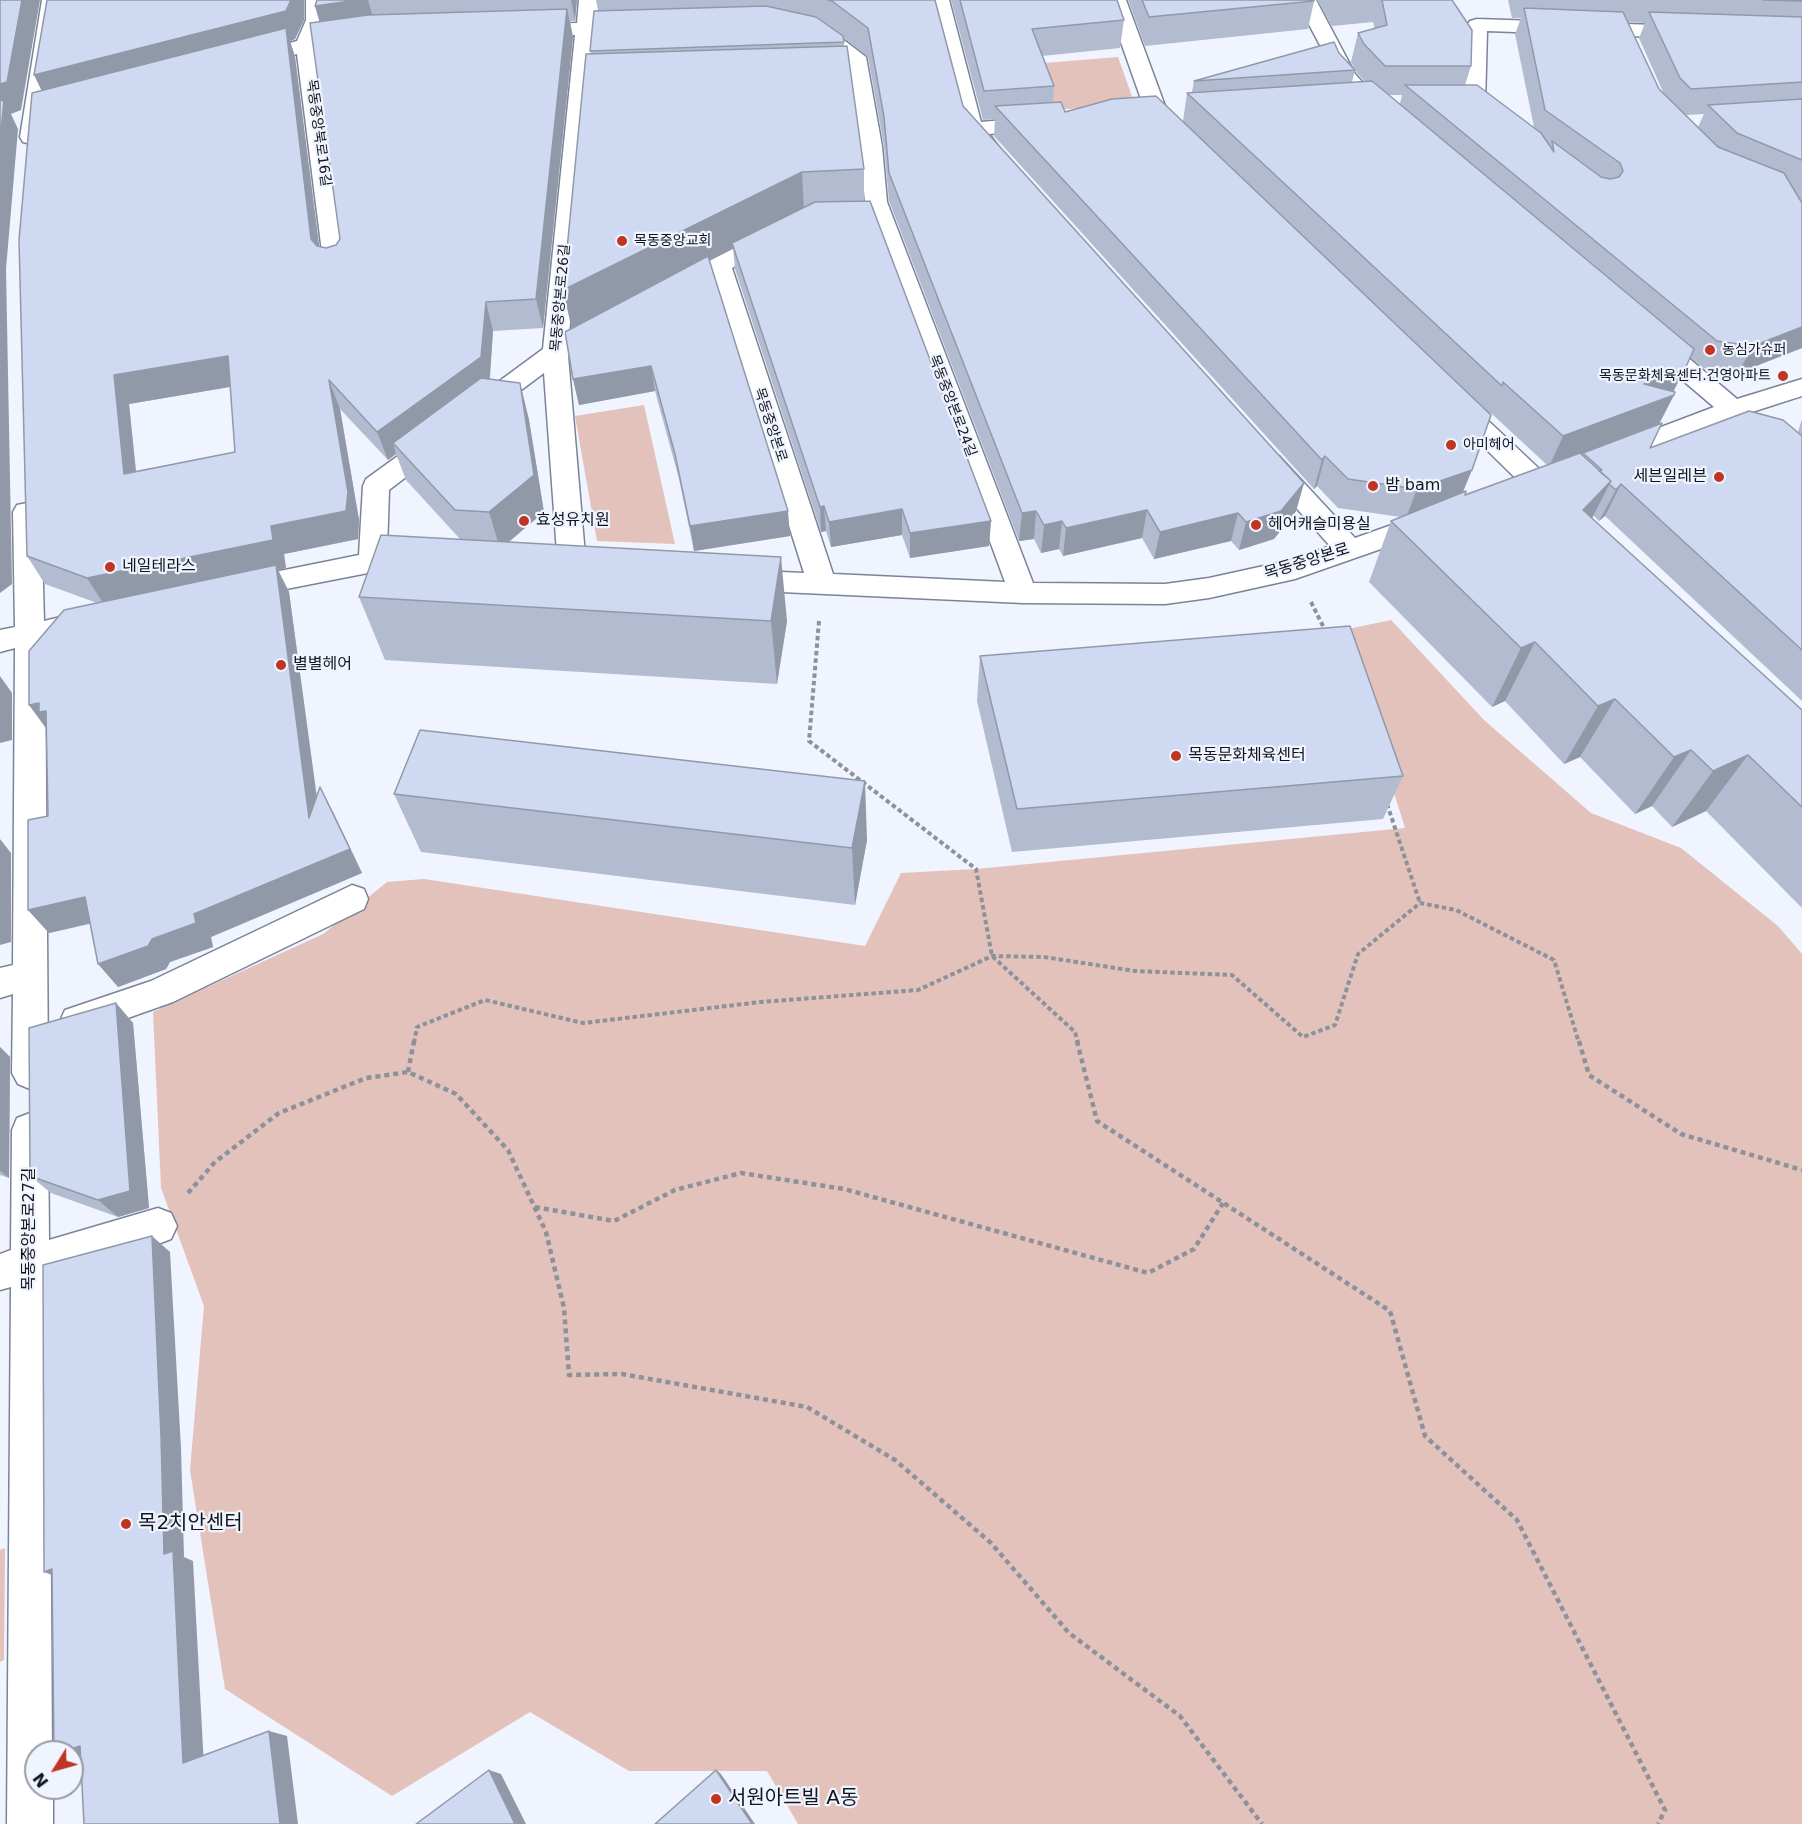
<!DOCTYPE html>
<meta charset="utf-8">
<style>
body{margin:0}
#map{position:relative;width:1802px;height:1824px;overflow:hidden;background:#eff4fe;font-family:"DejaVu Sans",sans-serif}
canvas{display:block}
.north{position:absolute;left:24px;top:1740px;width:60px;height:60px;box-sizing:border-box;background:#eff4fe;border:2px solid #969ba4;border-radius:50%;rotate:233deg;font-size:16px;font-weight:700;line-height:24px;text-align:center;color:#11151d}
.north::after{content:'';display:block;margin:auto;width:21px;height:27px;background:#c03422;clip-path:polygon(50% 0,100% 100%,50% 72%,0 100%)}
</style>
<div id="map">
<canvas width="1802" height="1824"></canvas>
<div class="north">N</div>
</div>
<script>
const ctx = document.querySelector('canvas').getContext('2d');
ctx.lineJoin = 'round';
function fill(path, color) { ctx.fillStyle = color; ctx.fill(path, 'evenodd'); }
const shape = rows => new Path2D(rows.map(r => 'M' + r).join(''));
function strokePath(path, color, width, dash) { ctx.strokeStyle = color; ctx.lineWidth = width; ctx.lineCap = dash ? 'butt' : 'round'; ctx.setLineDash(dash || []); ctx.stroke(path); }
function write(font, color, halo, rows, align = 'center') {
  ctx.font = font + ' "DejaVu Sans","Noto Sans KR",sans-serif'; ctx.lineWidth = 4.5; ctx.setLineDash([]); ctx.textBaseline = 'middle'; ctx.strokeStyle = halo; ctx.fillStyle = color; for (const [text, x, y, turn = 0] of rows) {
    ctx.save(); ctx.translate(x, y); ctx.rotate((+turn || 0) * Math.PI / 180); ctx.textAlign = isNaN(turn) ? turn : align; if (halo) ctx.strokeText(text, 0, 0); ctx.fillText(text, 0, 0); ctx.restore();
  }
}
const green = shape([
 [1118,57,1135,105,1050,110,1032,64],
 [644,405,675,544,597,541,575,416],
 [1391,620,1484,720,1591,813,1681,848,1778,926,1802,954,1802,1824,798,1824,767,1771,629,1771,530,1712,392,1796,225,1689,190,1470,204,1306,161,1188,153,1012,323,934,387,882,424,879,865,946,901,873,976,869,1405,828,1343,630],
 [5,1548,4,1660,0,1662,0,1550]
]);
const pathFar1 = shape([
 [1311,602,1325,630],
 [819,621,809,741,976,869,992,956,1075,1032,1078,1043],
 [1387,804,1420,903],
 [414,1043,417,1027,485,1000,583,1023,761,1002,918,990,992,956,1044,957,1135,971,1232,975,1303,1037,1335,1025,1358,954,1420,903,1456,910,1554,960,1579,1043]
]);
const path = shape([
 [1077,1041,1097,1121,1390,1311,1425,1436,1517,1520,1665,1810,1658,1824],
 [1579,1041,1589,1075,1681,1134,1802,1170],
 [408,1072,414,1041],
 [188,1193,215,1162,279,1113,366,1078,408,1072,456,1094,508,1150,546,1232,564,1308,569,1375,622,1374,807,1407,895,1460,991,1543,1069,1633,1180,1716,1262,1824],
 [535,1207,614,1221,675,1190,741,1173,844,1189,1148,1273,1194,1249,1223,1203]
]);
const minor = shape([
 [42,0,62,0,42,137,39,142,31,144,23,142,20,137,42,0],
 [306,0,326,0,326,20,320,37,356,31,363,33,366,37,363,41,317,49,348,268,344,273,336,275,328,273,324,268,297,54,248,66,241,64,238,60,241,56,297,41,306,20,306,0],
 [579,0,599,0,597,22,638,21,645,23,648,27,645,31,638,33,596,34,569,334,606,317,615,320,618,325,615,330,568,356,586,567,582,574,572,577,562,574,558,567,544,373,489,414,480,416,471,414,467,408,471,402,543,349,575,35,528,36,521,34,518,30,521,26,528,24,577,23,579,0],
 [929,0,949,0,981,122,1038,117,1046,119,1049,124,1046,129,989,134,998,146,995,151,987,153,979,151,961,129,929,0],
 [1106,0,1126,0,1168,114,1188,134,1185,139,1177,141,1169,139,1147,116,1106,0],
 [1296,0,1316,0,1355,74,1363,83,1359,87,1352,89,1345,87,1339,81,1296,0],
 [1477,19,1686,26,1693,28,1696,32,1693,36,1686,38,1487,31,1485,104,1482,109,1474,110,1441,109,1438,104,1441,99,1464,98,1467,25,1470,21,1477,19],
 [809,25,832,31,866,57,882,146,887,202,1033,583,1165,584,1209,578,1291,560,1330,546,1261,468,1257,462,1261,456,1270,453,1279,456,1355,538,1428,512,1438,515,1442,522,1438,529,1295,579,1209,598,1165,604,1023,603,737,590,727,587,723,580,727,573,737,570,804,573,711,279,673,296,664,294,661,289,664,284,766,232,774,230,782,232,786,237,782,242,732,268,833,574,1005,582,865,202,860,146,846,60,818,39,802,35,799,31,802,27,809,25],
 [1650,331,1659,333,1737,399,1802,379,1802,396,1752,412,1802,454,1802,477,1793,474,1729,420,1621,461,1612,464,1603,461,1599,455,1603,449,1714,407,1641,345,1638,339,1641,333,1650,331],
 [1453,394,1462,396,1568,496,1572,503,1568,510,1558,512,1548,510,1444,408,1440,402,1444,396,1453,394],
 [436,432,445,435,449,441,445,447,389,490,387,551,417,549,427,552,431,559,427,566,417,569,373,572,240,598,230,595,226,588,230,581,359,555,363,486,366,479,427,435,436,432],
 [27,503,37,505,41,512,44,621,90,610,100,614,104,621,100,628,45,642,48,1073,42,1084,30,1089,18,1084,12,1073,13,994,0,998,0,968,13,965,15,648,0,652,0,630,15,627,13,512,17,505,27,503],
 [352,885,364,889,368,899,364,909,173,1002,77,1036,65,1032,60,1021,65,1010,151,981,352,885],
 [30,1113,43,1118,48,1130,49,1240,158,1208,171,1213,177,1226,171,1239,158,1244,49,1276,52,1752,36,1752,36,1788,53,1788,53,1824,7,1824,11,1287,0,1290,0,1254,11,1250,12,1130,17,1118,30,1113]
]);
const wall = shape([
 [304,0,304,20,295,39,290,41,295,57,319,247,326,248,336,245,340,239,320,22,315,6,317,0,577,0,575,21,570,21,573,37,543,328,493,331,490,379,520,383,529,420,544,512,509,542,787,621,777,684,385,660,359,597,460,539,406,480,396,454,388,460,340,409,359,520,358,539,284,554,286,568,278,570,289,592,316,796,333,812,362,873,211,937,213,947,170,962,166,969,118,987,90,924,49,933,28,910,97,603,45,584,27,556,41,91],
 [230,387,235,452,136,471,129,404],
 [596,0,935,0,963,106,1304,483,1296,511,1274,539,1239,550,1231,541,1154,559,1142,538,1063,556,1059,549,1041,553,1034,539,1019,541,889,201,884,146,868,57,843,37,864,169,864,201,991,521,989,546,910,558,902,535,831,547,826,531,821,532,735,269,733,248,709,260,790,536,694,551,679,479,655,391,579,405,573,379,571,328,591,54,590,51,598,11],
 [951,0,1117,0,1124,20,1120,48,1042,56,1054,86,1053,103,1065,112,1183,121,1187,93,1192,92,1194,81,1339,53,1355,70,1352,82,1365,82,1357,73,1351,62,1358,33,1375,29,1373,22,1332,26,1317,0,1452,0,1471,66,1465,85,1534,127,1515,34,1521,18,1512,18,1508,0,1802,0,1802,348,1738,373,1703,368,1690,357,1673,392,1674,395,1659,424,1650,448,1798,432,1802,419,1802,701,1605,516,1599,521,1593,515,1592,518,1802,710,1802,908,1706,811,1672,827,1652,806,1635,814,1580,757,1564,764,1505,701,1492,707,1369,582,1391,521,1401,517,1338,508,1317,486,1314,489,994,136,995,119,983,120],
 [1628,22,1645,23,1639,38,1664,94,1659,89],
 [1389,95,1402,95,1400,104],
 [1704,114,1698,127,1686,115],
 [1491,413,1547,465,1465,495,1463,492],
 [1128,0,1314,0,1314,1,1308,29,1145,46],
 [980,656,1403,776,1383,819,1012,852,977,701],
 [394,794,867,840,855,905,421,852],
 [116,1003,133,1023,149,1208,118,1217,51,1193,30,1176],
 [0,1047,10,1057,9,1178,0,1175]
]);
const shadedWall = shape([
 [22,0,40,0,21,110,11,114,18,129,6,269,12,584,0,593,0,84],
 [291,0,304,0,304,20,295,39,290,41,295,57,322,268,48,104,34,75],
 [357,0,368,0,376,27,323,34,315,6],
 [571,0,577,0,575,21],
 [567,9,573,37,543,328,536,299],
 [802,172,804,212,732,243,733,248,572,330,563,290],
 [486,302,493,331,489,386,393,443,396,454,388,460,377,432],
 [1802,327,1802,348,1738,373,1753,346],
 [228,356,241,385,129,404,139,502,124,474,114,375],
 [651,366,655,391,579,405,573,379],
 [1685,369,1671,396,1674,395,1658,426,1583,453,1583,454,1549,467,1563,436,1644,384],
 [329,380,340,409,359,520,358,539,284,554,286,568,278,570,289,592,323,842,105,606,87,578,271,526],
 [520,383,529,420,544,512,500,549,489,512],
 [1325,456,1317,486,1314,489,1322,460],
 [1472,470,1460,499,1406,518,1417,489],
 [1611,481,1580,542,1583,510],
 [1304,483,1296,511,1274,539,1239,550,1246,522],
 [1621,484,1605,516,1599,521,1616,490],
 [824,506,826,531,821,532,820,507],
 [902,509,902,535,831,547,829,522],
 [1147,510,1142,538,1063,556,1066,528],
 [788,511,790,536,694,551,690,526],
 [1036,511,1034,539,1019,541,1022,513],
 [1238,513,1231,541,1154,559,1160,532],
 [991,521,989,546,910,558,910,533],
 [1062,521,1059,549,1041,553,1044,525],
 [781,557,787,621,777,684,771,621],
 [1535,642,1505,701,1492,707,1521,648],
 [0,676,12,693,12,740,0,743],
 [1615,699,1580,757,1564,764,1598,706],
 [39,703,46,711,48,731,29,705],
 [1691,750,1652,806,1635,814,1674,757],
 [1748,755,1706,811,1672,827,1713,771],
 [865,781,867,840,855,905,852,848],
 [320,787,333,812,362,873,211,937,213,947,170,962,166,969,118,987,98,964,194,914,350,849],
 [0,839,11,853,11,942,0,945],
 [85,897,104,920,49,933,28,910],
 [116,1003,133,1023,149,1208,118,1217,98,1200],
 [0,1047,10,1057,9,1178,0,1171],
 [152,1236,170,1252,181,1448,184,1557,193,1561,204,1767,183,1763,164,1554],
 [52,1569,68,1581,44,1572],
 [269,1731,287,1736,298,1824,280,1824],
 [80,1746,104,1751,79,1759,72,1758,72,1752,63,1752],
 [489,1770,501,1774,526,1824,515,1824],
 [716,1770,721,1774,755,1824,752,1824]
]);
const building = shape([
 [0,0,22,0,7,82,0,84,0,0],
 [47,0,291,0,286,11,34,75,47,0],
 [317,0,357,0,315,6,317,0],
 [828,0,935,0,963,106,1304,483,1281,511,1246,522,1238,513,1160,532,1147,510,1066,528,1062,521,1044,525,1036,511,1022,513,889,173,884,117,868,28,832,1,828,0],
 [960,0,1117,0,1124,20,1032,29,1054,86,984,91,960,0],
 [1142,0,1314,0,1314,1,1149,17,1142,0],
 [1382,0,1452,0,1472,30,1471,66,1385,66,1364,44,1358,33,1387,25,1382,0],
 [1763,0,1802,0,1802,1,1763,0],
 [766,6,816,17,843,36,844,42,590,51,594,11,766,6],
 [1524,8,1623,12,1659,89,1718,147,1784,173,1802,203,1802,327,1753,346,1717,341,1405,85,1477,85,1541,133,1554,152,1552,141,1601,177,1610,179,1619,177,1623,171,1620,163,1545,110,1524,8],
 [567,9,536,299,486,302,481,357,377,432,329,380,348,492,346,511,271,526,273,540,87,578,27,556,19,240,32,93,286,28,311,239,317,246,326,248,336,245,340,239,310,23,368,15,567,9],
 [228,356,235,452,124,474,114,375,228,356],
 [1649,12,1802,17,1802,82,1691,89,1680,78,1649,12],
 [1334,42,1339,53,1355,70,1194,81,1334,42],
 [847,46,864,169,802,172,563,290,586,54,847,46],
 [1372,81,1694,349,1685,369,1644,384,1675,392,1674,395,1563,436,1503,382,1502,386,1187,93,1372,81],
 [1156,96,1491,415,1472,470,1417,489,1348,479,1325,456,1322,460,995,106,1061,102,1065,112,1112,99,1156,96],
 [1802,99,1802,160,1737,133,1708,105,1802,99],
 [4,100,0,141,0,101,4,100],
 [870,201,991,521,910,533,902,509,829,522,824,506,820,507,732,243,815,202,870,201],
 [708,256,788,511,690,526,675,454,651,366,573,379,565,332,708,256],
 [481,378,520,383,534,475,489,512,455,510,393,443,481,378],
 [1749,411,1783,420,1802,436,1802,650,1621,484,1616,490,1609,484,1611,481,1599,471,1602,470,1583,453,1662,423,1650,448,1749,411],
 [1580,453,1611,481,1583,510,1802,710,1802,807,1748,755,1713,771,1691,750,1674,757,1615,699,1598,706,1535,642,1521,648,1391,521,1466,491,1465,495,1580,453],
 [381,535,781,557,771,621,359,597,381,535],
 [276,565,309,818,320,787,350,849,194,914,196,923,152,939,148,946,98,964,85,897,28,910,28,820,48,816,46,711,39,712,39,703,29,705,29,651,64,610,276,565],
 [1350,626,1403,776,1017,809,980,656,1350,626],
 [420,730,865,781,852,848,394,794,420,730],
 [116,1003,130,1191,98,1200,30,1176,29,1028,116,1003],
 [152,1236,161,1436,164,1554,173,1551,183,1763,269,1731,280,1824,84,1824,80,1746,63,1752,54,1752,52,1569,44,1572,43,1265,152,1236],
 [489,1770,515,1824,416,1824,489,1770],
 [716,1770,752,1824,655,1824,716,1770]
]);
const markers = [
 [622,241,6,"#c03422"],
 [1710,350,6,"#c03422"],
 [1783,376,6,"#c03422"],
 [1451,445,6,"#c03422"],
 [1719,477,6,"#c03422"],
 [1373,486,6,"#c03422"],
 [524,521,6,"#c03422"],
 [1256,525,6,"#c03422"],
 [110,567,6,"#c03422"],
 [281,665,6,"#c03422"],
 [1176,756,6,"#c03422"],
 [126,1524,6,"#c03422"],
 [716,1799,6,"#c03422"]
];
const farStreetnames = [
 ["목동중앙북로16길",318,133,82],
 ["목동중앙본로26길",561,298,-85],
 ["목동중앙본로24길",952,406,69],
 ["목동중앙본로",770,425,72]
];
const farPoinames = [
 ["목동중앙교회",634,241],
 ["농심가슈퍼",1722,350],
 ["목동문화체육센터.건영아파트",1771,376,"right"],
 ["아미헤어",1463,445]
];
const poiNames = [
 ["세븐일레븐",1707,477,"right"],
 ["밤 bam",1385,486],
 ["효성유치원",536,521],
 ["헤어캐슬미용실",1268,525],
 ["네일테라스",122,567],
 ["별별헤어",293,665],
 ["목동문화체육센터",1188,756]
];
const streetNames = [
 ["목동중앙본로",1307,562,-17],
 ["목동중앙본로27길",30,1229,-90]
];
const nearPoinames = [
 ["목2치안센터",138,1524],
 ["서원아트빌 A동",728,1799]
];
fill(green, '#e4c2bc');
strokePath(minor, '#7a8399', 3);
strokePath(pathFar1, '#8d919b', 4, [4.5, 3]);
strokePath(path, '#8d919b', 4.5, [5, 4]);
fill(minor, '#fff');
fill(wall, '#b2bbd0');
fill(shadedWall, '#9199a9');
fill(building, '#cfdaf2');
strokePath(building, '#9199a9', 1.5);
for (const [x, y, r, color] of markers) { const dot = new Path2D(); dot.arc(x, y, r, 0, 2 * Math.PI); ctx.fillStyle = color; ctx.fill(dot); strokePath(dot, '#eff4fe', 2); }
write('14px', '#11151d', '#eff4fe', farStreetnames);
write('14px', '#11151d', '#eff4fe', farPoinames, 'left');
write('16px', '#11151d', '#eff4fe', poiNames, 'left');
write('16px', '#11151d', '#eff4fe', streetNames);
write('20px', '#11151d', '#eff4fe', nearPoinames, 'left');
</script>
